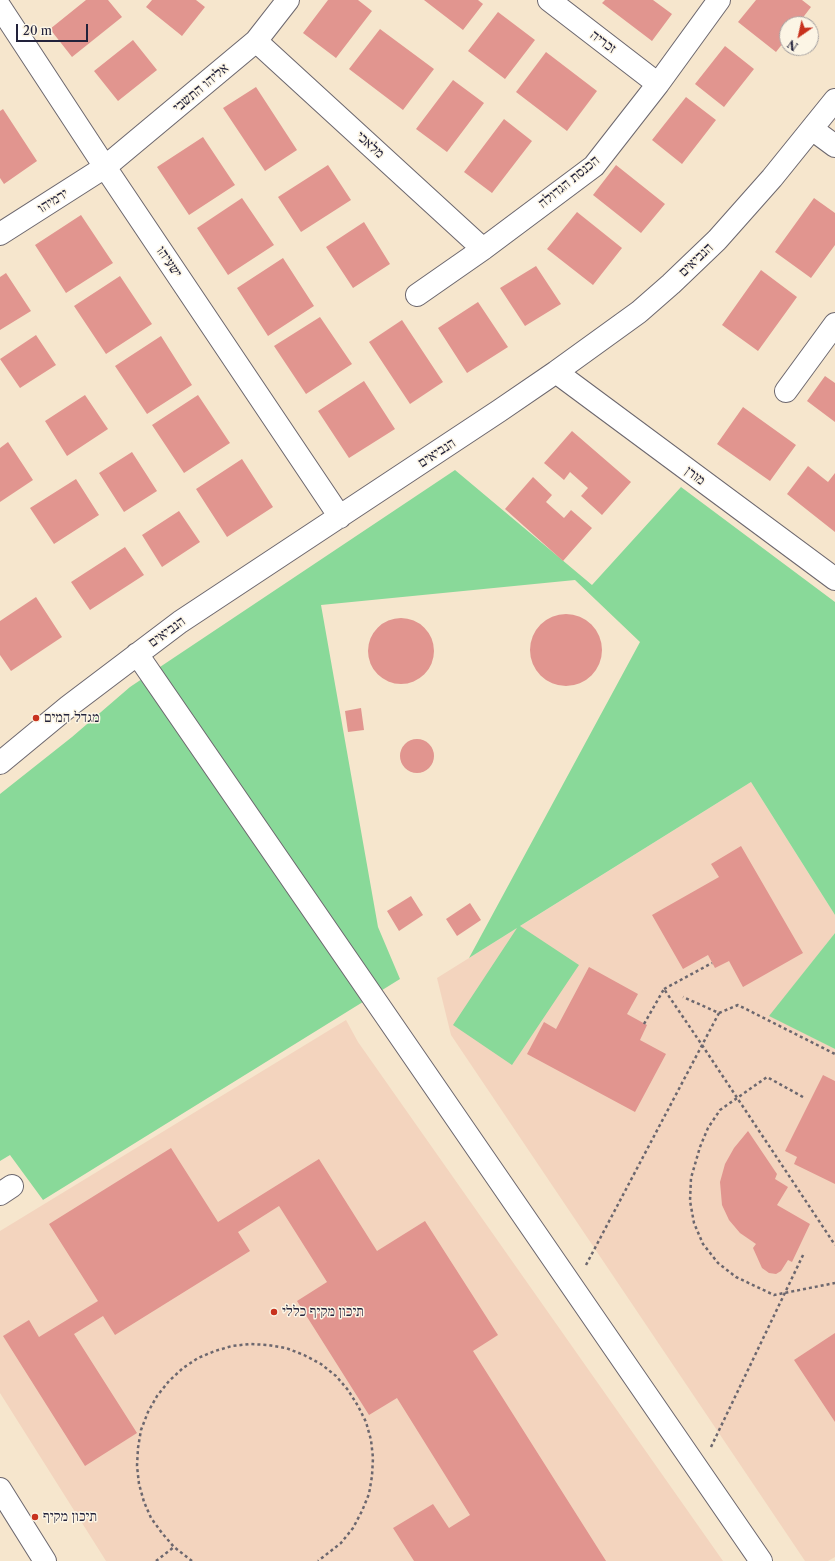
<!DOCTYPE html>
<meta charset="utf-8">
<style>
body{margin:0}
#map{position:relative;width:835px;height:1561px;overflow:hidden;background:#f6e6cd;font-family:"Libre Caslon Text",serif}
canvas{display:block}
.north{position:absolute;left:779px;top:16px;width:40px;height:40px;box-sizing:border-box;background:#fcf5e5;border:1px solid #a5a1a1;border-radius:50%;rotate:214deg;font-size:11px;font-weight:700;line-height:16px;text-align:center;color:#22223b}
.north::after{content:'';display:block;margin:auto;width:14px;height:18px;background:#c8321e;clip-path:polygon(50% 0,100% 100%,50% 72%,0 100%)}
.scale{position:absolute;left:16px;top:24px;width:72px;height:18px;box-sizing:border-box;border:2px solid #22223b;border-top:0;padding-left:5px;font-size:12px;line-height:14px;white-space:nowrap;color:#22223b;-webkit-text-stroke:3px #fcf5e5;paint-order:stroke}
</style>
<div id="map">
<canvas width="835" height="1561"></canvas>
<div class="north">N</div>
<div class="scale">20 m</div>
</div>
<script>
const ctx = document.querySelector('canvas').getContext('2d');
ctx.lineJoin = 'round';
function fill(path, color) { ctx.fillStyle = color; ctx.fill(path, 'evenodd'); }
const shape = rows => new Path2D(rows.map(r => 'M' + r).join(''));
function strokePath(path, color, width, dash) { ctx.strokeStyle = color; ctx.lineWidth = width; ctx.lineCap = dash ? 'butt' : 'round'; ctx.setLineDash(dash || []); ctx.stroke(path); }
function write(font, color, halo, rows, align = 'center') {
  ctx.font = font + ' "Libre Caslon Text","Frank Ruhl Libre",serif'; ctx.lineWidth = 3; ctx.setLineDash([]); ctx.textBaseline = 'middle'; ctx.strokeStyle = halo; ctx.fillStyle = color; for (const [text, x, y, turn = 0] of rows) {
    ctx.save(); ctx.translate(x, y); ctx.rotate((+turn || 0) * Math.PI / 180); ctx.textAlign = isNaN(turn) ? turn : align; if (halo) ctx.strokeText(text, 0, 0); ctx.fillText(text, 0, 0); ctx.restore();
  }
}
const built = shape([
 [751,782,835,915,835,933,770,1016,835,1049,835,1557,828,1561,805,1561,451,1035,437,978],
 [346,1020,358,1042,723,1561,106,1561,0,1393,0,1231]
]);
const green = shape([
 [455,470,592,585,681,487,835,602,835,915,751,782,520,926,579,965,512,1065,453,1025,517,928,469,958,640,642,575,580,321,605,378,927,400,979,43,1200,10,1155,0,1161,0,794,72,737,130,687],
 [835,933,835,1049,769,1016]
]);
const building = shape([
 [86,0,108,0,122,17,72,57,50,29],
 [152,0,196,0,205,7,182,36,146,7],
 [328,0,358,0,372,11,336,58,303,33],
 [424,0,478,0,483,4,463,30],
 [605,0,653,0,672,14,652,41,602,3],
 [756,0,802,0,811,7,798,24,787,24,787,38,776,52,738,22],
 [498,12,535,40,505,79,468,51],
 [380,29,434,69,403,110,349,69],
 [133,40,157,70,118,101,94,71],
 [725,46,754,69,724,107,695,84],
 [546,52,597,91,567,131,516,92],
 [453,80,484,103,447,152,416,129],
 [256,87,297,150,265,171,223,108],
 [686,97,716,120,682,164,652,140],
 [3,109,37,161,4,184,0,178,0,111],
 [504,119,532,141,492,193,464,172],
 [203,137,235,185,189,215,157,167],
 [328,165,351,200,301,232,278,197],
 [616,165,665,204,641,233,593,195],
 [242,198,274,245,228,275,197,228],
 [814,198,835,213,835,245,811,278,775,252],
 [577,212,622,248,593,285,547,249],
 [81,215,113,263,66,293,35,245],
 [364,222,390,264,353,288,326,247],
 [283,258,314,306,268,336,237,288],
 [536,266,561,304,525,326,500,288],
 [761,270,797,297,758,351,722,325],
 [6,273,31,311,0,330,0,277],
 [120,276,152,324,106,354,74,306],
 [478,302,508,347,467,373,438,328],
 [320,317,352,364,306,394,274,346],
 [402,320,443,382,410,404,369,342],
 [36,335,56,365,20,388,0,359],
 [161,336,192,385,147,414,115,366],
 [825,376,835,383,835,422,807,401],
 [364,381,395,429,349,458,318,411],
 [85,395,108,429,67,456,45,421],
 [198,395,230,443,184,473,152,425],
 [743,407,796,445,770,481,717,444],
 [572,431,631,482,602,515,581,496,588,488,570,472,564,480,544,463],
 [8,442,33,480,0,502,0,448],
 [132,452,157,491,124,512,99,473],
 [242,459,273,507,227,537,196,489],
 [808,466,828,482,835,473,835,532,787,494],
 [533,477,552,495,546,502,564,518,571,510,592,528,563,561,505,509],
 [76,479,99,515,54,544,30,508],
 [179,511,200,542,162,567,142,535],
 [125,547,144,575,90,610,71,582],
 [36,597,62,637,11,671,0,655,0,621],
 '530 650a36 36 0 1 1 72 0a36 36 0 1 1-72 0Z',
 '368 651a33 33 0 1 1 66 0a33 33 0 1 1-66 0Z',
 [361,708,364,730,348,732,345,711],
 '400 756a17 17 0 1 1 34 0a17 17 0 1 1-34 0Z',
 [741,846,803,953,743,987,729,961,715,968,708,955,683,969,652,915,719,877,711,864],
 [411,896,423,915,399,931,387,911],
 [470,903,481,920,457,936,446,919],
 [589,967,638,994,627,1014,647,1025,640,1040,666,1054,635,1112,527,1054,544,1022,556,1029],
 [823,1075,835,1081,835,1184,794,1164,797,1157,785,1151],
 [748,1131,777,1174,775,1179,788,1187,777,1205,810,1224,792,1262,788,1260,781,1271,776,1274,769,1273,762,1268,753,1248,756,1244,740,1233,729,1220,722,1205,720,1182,725,1164,734,1148],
 [171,1148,218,1222,319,1159,377,1251,425,1221,498,1335,473,1351,606,1561,414,1561,393,1528,433,1504,449,1528,470,1515,397,1398,369,1415,297,1301,327,1282,279,1206,238,1232,250,1251,115,1335,103,1316,74,1334,137,1433,85,1466,3,1336,29,1320,39,1337,98,1301,49,1224],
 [835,1333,835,1422,794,1360]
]);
const path = shape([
 [664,989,712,963],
 [719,1013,738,1005,835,1054],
 [644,1024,664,989,702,1045,835,1245],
 [803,1097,767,1077,720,1110,708,1128,700,1147,691,1178,690,1201,694,1223,703,1244,718,1263,736,1277,774,1295,835,1283],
 [586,1265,719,1013,683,997],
 [711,1447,804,1253],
 [156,1561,174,1547],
 [192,1561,174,1547,162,1533,151,1518,144,1502,139,1484,137,1466,138,1448,141,1430,148,1412,157,1396,169,1381,183,1368,198,1358,215,1351,232,1346,250,1344,268,1345,286,1348,304,1355,321,1364,336,1376,348,1390,358,1406,366,1422,371,1440,373,1458,372,1476,369,1494,362,1511,353,1528,341,1543,318,1561]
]);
const minor = shape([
 [549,0,658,84],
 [0,7,105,167,340,517],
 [256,41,483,249],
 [812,129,835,146],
 [0,234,105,167,256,41,288,0],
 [417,295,483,249,594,166,658,84,719,0],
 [556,372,835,579],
 [786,391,835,324],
 [137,654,761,1561],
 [0,763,69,706,180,622,499,411,556,372,639,312,671,284,717,240,772,178,835,100],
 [0,1194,12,1186]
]);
const major = shape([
 [0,1489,45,1561]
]);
const markers = [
 [36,718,4,"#c8321e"],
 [274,1312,4,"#c8321e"],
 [35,1517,4,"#c8321e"]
];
const streetNames = [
 ["זכריה",603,42,37],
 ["אליהו התשבי",201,88,-40],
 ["מלאכי",370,145,42],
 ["הכנסת הגדולה",569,182,-39],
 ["ירמיהו",53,201,-32],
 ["הנביאים",696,260,-44],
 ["ישעיהו",169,262,56],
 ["הנביאים",437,453,-33],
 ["מורן",695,476,37],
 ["הנביאים",167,632,-36]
];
const poiNames = [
 ["מגדל המים",44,718],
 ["תיכון מקיף כללי",282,1312],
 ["תיכון מקיף",43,1517]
];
fill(built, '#f3d4be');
fill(green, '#89d999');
fill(building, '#e1958f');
strokePath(minor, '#6c676e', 24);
strokePath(major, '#6c676e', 24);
strokePath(path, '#6c676e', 2.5, [3, 3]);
strokePath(minor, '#fff', 22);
strokePath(major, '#fff', 22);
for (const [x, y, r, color] of markers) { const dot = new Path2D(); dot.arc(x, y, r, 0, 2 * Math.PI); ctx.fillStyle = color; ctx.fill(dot); strokePath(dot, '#fcf5e5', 1.5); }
write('14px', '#22223b', '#fcf5e5', streetNames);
write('14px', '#22223b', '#fcf5e5', poiNames, 'left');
</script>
